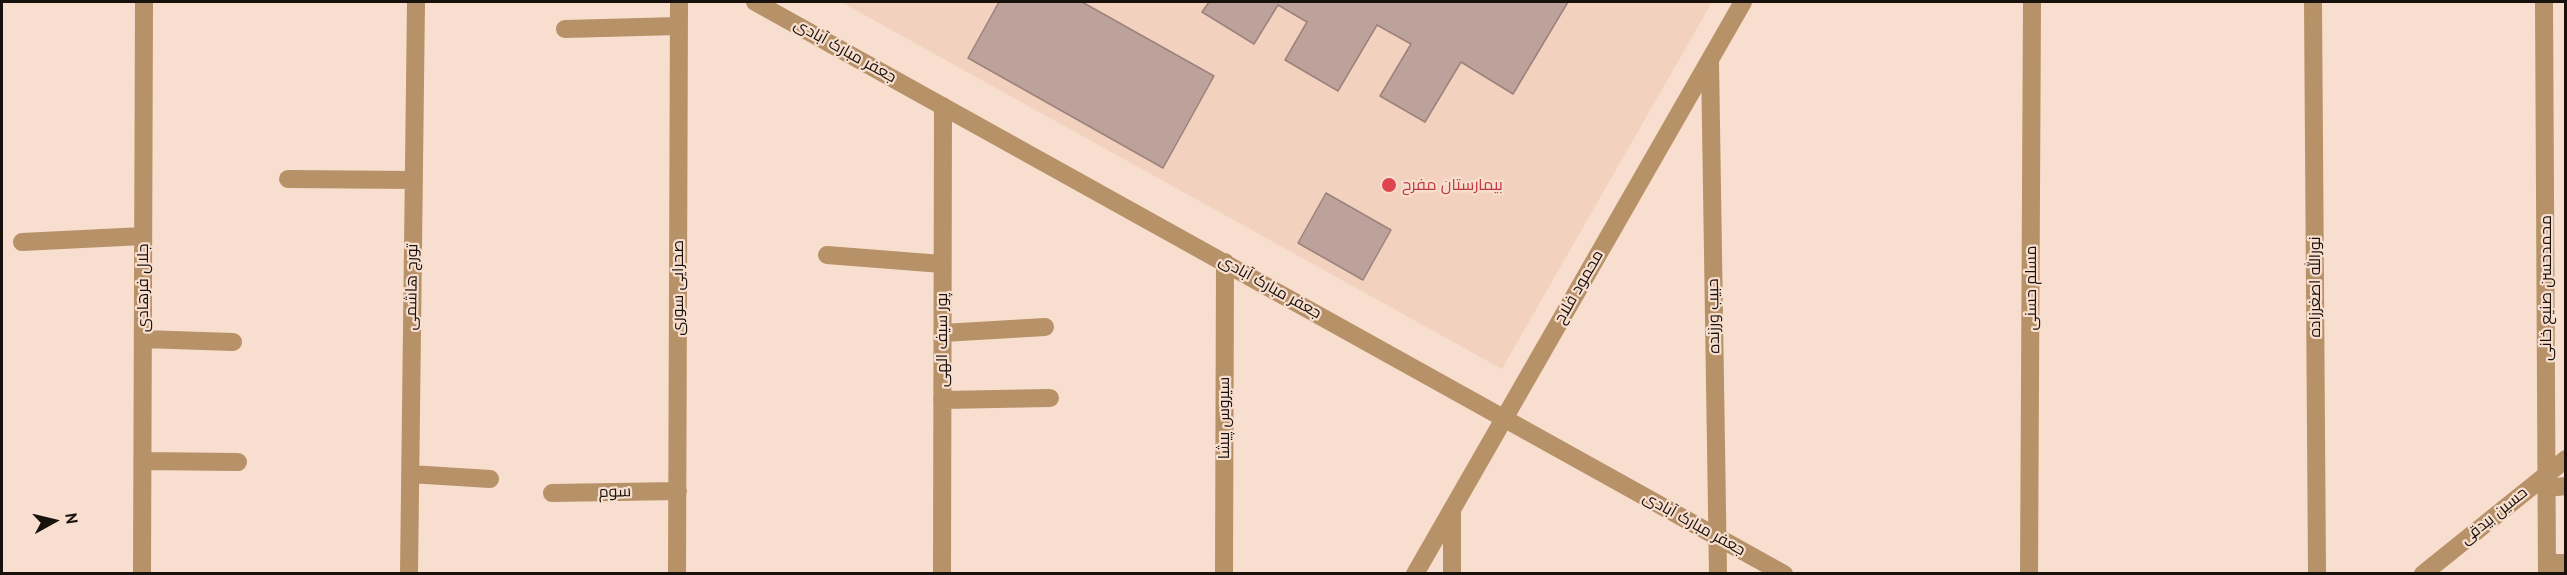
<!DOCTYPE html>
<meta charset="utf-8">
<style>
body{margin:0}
#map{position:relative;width:2567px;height:575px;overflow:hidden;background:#f7dece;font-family:"PT Sans",sans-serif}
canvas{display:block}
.frame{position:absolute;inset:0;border:3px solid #19110c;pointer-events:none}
.north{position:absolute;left:24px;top:491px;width:60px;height:60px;-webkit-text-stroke:4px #f7dece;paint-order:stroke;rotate:82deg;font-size:16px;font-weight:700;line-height:24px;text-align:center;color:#19110c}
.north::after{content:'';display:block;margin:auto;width:21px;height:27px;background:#19110c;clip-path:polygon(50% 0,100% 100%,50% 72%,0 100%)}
</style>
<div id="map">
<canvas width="2567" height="575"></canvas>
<div class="frame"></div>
<div class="north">N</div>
</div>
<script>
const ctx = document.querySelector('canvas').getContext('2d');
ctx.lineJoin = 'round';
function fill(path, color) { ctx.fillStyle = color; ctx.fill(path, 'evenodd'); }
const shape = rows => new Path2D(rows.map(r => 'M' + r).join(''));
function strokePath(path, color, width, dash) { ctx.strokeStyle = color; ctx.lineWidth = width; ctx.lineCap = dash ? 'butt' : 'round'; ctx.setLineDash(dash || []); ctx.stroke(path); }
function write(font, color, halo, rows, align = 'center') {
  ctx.font = font + ' "PT Sans",Cairo,sans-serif'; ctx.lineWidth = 4.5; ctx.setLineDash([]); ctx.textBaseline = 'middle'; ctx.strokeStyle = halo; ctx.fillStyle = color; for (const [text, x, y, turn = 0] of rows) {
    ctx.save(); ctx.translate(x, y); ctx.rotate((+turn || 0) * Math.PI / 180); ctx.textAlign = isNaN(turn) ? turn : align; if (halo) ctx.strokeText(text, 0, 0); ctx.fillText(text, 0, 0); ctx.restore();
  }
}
const built = shape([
 [841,2,1712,2,1502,369]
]);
const building = shape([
 [999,2,1082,2,1214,76,1163,168,968,58,999,2],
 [1209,2,1568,2,1513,94,1461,62,1425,122,1380,96,1411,44,1377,25,1338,91,1285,60,1307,22,1278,5,1254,44,1202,12,1209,2],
 [1326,193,1391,230,1363,280,1298,243,1326,193]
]);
const minor = shape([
 [755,2,1784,574],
 [2313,2,2317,574],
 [2544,2,2547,574],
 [565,29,679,26],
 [1710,61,1718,574],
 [288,179,414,180],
 [22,242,143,236],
 [827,255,942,264],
 [943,333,1045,327],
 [143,339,233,342],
 [942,400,1050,398],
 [143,461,238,462],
 [410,474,490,479],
 [2547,488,2566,486],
 [552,493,678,491],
 [1452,509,1452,574],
 [2547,563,2566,563],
 [142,574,144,2],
 [409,574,416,2],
 [677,574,679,2],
 [942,574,943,106],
 [1224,574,1225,262],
 [1415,574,1743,2],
 [2029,574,2032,2],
 [2423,574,2566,459]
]);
const markers = [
 [1389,185,8,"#e0444e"]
];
const streetNames = [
 ["جعفر مبارک آبادی",845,51,29],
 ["تورج هاشمی",412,287,-89],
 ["جعفر مبارک آبادی",1270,287,29],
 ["محمود فلاح",1579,287,-60],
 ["نورالله اصغرزاده",2315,287,-90],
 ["جلال فرهادی",143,288,-90],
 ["صحرایی سوری",678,288,-90],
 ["مسلم حسنی",2031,288,-90],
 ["محمدحسن صنیع خانی",2546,288,-90],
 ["حبیب ورزنده",1714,316,-91],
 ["پور سیف الهی",942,340,-90],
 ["سیروس پیشا",1224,418,-90],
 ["سوم",615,492,-1],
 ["حسین بیدقی",2494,516,-39],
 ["جعفر مبارک آبادی",1694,524,29]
];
const healthNames = [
 ["بیمارستان مفرح",1402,185]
];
fill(built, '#f2d2be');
fill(building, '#bda19b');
strokePath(building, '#9d827c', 1.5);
strokePath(minor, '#b79167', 18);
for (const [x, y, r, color] of markers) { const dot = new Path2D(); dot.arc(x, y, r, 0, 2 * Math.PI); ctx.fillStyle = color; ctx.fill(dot); strokePath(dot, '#f7dece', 2); }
write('16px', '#19110c', '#f7dece', streetNames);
write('16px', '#be3a42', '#f7dece', healthNames, 'left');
</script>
